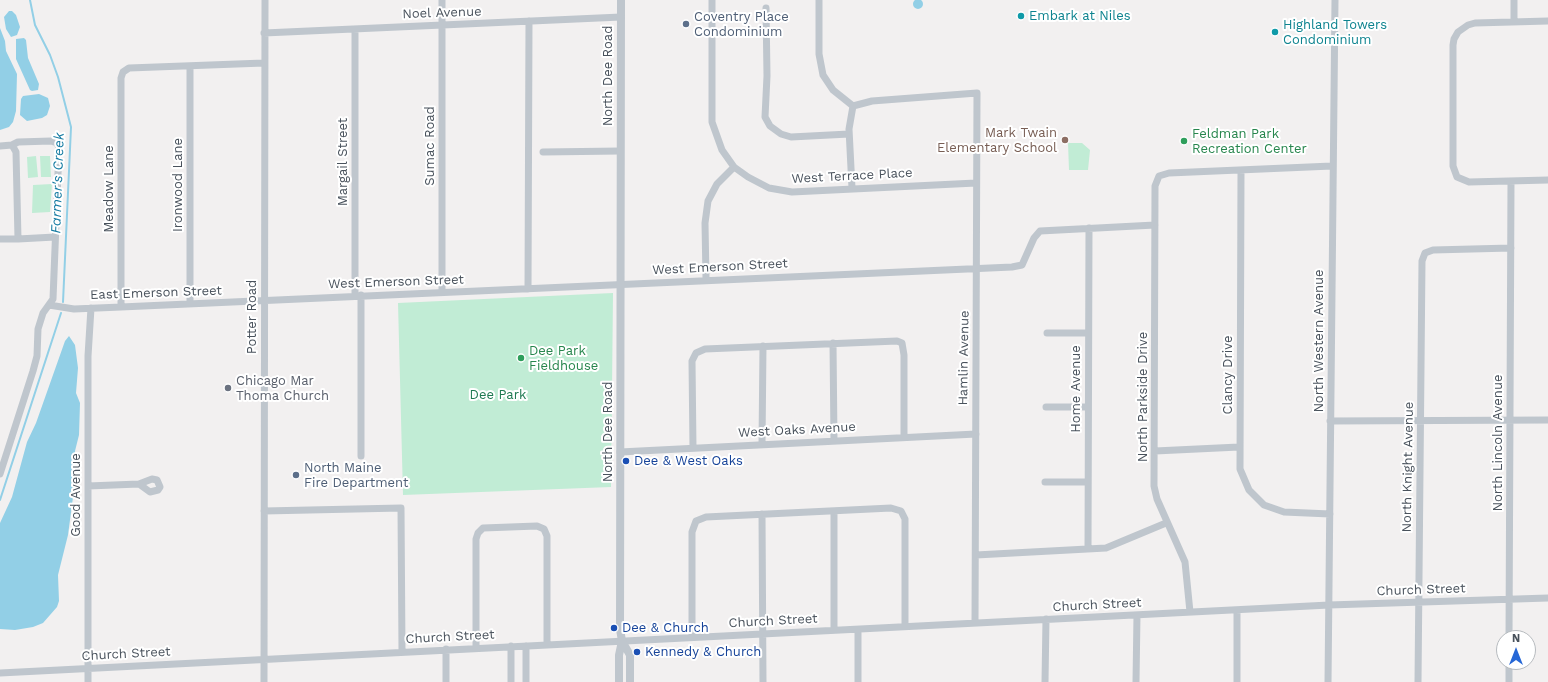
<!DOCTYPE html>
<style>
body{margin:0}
#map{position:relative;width:1548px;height:682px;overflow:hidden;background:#f2f0f0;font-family:"Work Sans",sans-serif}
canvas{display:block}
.north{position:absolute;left:1496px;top:630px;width:40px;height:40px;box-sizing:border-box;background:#fff;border:1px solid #b6babe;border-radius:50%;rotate:0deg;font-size:11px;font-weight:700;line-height:16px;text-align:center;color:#49525c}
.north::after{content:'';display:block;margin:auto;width:14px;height:18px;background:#2667d6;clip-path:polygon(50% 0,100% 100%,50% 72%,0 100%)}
</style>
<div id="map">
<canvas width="1548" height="682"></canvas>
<div class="north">N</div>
</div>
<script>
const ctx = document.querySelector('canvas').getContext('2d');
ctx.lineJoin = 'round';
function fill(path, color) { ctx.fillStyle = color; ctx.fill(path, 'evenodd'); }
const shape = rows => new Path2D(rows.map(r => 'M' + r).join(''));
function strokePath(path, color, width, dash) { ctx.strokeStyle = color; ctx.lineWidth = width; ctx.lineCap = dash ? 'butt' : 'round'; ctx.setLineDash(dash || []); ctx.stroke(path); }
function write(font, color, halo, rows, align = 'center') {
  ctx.font = font + ' "Work Sans",sans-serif'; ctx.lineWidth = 4; ctx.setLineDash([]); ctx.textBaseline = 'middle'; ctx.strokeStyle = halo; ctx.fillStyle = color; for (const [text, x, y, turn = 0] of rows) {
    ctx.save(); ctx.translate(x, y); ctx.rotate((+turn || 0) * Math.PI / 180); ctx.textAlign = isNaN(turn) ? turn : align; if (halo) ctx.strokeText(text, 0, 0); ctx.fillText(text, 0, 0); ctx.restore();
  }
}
const green = shape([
 [1068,143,1082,143,1090,150,1088,170,1069,170],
 [36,156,38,177,28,178,27,157],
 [40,156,50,156,51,177,41,177],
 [52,184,50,212,32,213,33,185],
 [613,293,611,487,403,495,398,303]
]);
const water = shape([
 '913 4a5 5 0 1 1 10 0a5 5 0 1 1-10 0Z',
 [9,11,12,11,16,15,20,27,17,35,11,37,6,29,4,17],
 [0,28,5,41,6,51,17,74,16,111,13,122,9,127,0,130],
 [24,38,26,40,28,58,39,84,38,90,32,91,30,90,16,59,16,39],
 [39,94,48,98,50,106,47,115,42,118,27,121,20,115,21,99,23,96],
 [69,336,75,345,78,368,76,393,80,403,79,435,75,451,77,467,68,535,58,575,59,601,57,607,43,623,33,627,15,630,0,629,0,523,12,497,27,442,36,423,65,341]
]);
const stream = shape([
 [30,0,35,25,50,55,58,77,71,127,63,302],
 [0,500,61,313]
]);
const minor = shape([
 [712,0,712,122,722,150,734,167,748,177,769,188,792,192,976,183],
 [819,0,819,54,823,75,833,90,853,106],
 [766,8,767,76,765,117,770,126,781,134,791,137,849,134],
 [1548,21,1475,23,1468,25,1458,32,1454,39,1453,45,1453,166,1457,177,1469,182,1548,180],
 [1514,22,1514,0],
 [355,29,355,295],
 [264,33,621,17],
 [853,106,872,101,977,93,975,623],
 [12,145,16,152,18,239,55,237],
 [0,146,12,145,18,142,51,141,57,143,59,148,53,299,43,313,38,329,37,356,33,371,0,474],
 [543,152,620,151],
 [1241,170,1240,469,1249,490,1264,505,1284,512,1330,514],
 [852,188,849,129,853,106],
 [0,239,18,239],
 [706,279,705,223,708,201,717,184,734,167],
 [528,289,529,21],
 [442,292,442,0],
 [361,295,361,456],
 [190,304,190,66],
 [49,305,74,309,121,307,1012,267,1022,265,1034,238,1040,231,1155,225],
 [121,307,121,78,123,72,129,68,264,63],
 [1047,333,1088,333],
 [833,343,834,441],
 [1046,407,1088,407],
 [1330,421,1548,420],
 [762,444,763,346],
 [693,448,692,361,696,353,705,349,897,341,902,343,904,355,904,437],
 [1155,451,1239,447],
 [620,452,976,434],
 [1045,482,1088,482],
 [88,486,139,484,150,492,158,490,160,487,157,480,152,479,139,484],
 [264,511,401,508,402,651],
 [834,511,834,630],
 [762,514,763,682],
 [1088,549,1089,228],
 [976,555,1106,548,1166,523],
 [1190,612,1185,562,1157,499,1154,486,1155,186,1159,176,1169,173,1332,166],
 [692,637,692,532,696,521,706,517,891,508,901,511,905,519,905,626],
 [1509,638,1511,181],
 [511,646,511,682],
 [526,646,526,682],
 [476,648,476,539,478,533,483,528,537,526,544,529,547,536,547,644],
 [446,649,446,682],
 [1509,662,1509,682],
 [0,673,1329,605,1548,598],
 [88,682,88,356,91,308],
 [264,682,265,0],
 [858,682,858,630],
 [1045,682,1046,619],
 [1136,682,1137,615],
 [1237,682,1237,610],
 [1328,682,1335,0],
 [1418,682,1422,261,1425,253,1433,250,1511,248]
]);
const tertiary = shape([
 [621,0,620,629,622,641,630,655,630,682],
 [619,682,619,655,622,641]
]);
const markers = [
 [1021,16,4,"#0f9aa8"],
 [686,24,4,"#5c6f8a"],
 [1275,32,4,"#0f9aa8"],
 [1065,140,4,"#8d6e63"],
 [1184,141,4,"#2e9e5b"],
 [521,358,4,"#2e9e5b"],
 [228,388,4,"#6b7280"],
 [626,461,4,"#1a4fb4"],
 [296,475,4,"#5c6f8a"],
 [614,628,4,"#1a4fb4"],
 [637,652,4,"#1a4fb4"]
];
const streetNames = [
 ["Noel Avenue",442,13,-2],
 ["North Dee Road",608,76,-90],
 ["Sumac Road",430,146,-90],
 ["Margail Street",343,162,-90],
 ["West Terrace Place",852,176,-3],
 ["Ironwood Lane",178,185,-90],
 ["Meadow Lane",109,189,-90],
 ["West Emerson Street",720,267,-3],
 ["West Emerson Street",396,282,-2],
 ["East Emerson Street",156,293,-2],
 ["Potter Road",252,317,-90],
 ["North Western Avenue",1319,341,-90],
 ["Hamlin Avenue",964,358,-89],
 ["Clancy Drive",1228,375,-90],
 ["Home Avenue",1076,389,-90],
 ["North Parkside Drive",1143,397,-90],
 ["West Oaks Avenue",797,430,-3],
 ["North Dee Road",608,432,-90],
 ["North Lincoln Avenue",1498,443,-90],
 ["North Knight Avenue",1408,467,-89],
 ["Good Avenue",76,495,-90],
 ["Church Street",1421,590,-2],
 ["Church Street",1097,605,-3],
 ["Church Street",773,621,-3],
 ["Church Street",450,637,-3],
 ["Church Street",126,654,-3]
];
const cultureNames = [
 ["Embark at Niles",1029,16],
 ["Highland Towers",1283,25],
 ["Condominium",1283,40]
];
const serviceNames = [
 ["Coventry Place",694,17],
 ["Condominium",694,32],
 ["North Maine",304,468],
 ["Fire Department",304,483]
];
const educationNames = [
 ["Mark Twain",1057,133],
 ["Elementary School",1057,148]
];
const leisureNames = [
 ["Feldman Park",1192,134],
 ["Recreation Center",1192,149],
 ["Dee Park",529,351],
 ["Fieldhouse",529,366]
];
const worshipNames = [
 ["Chicago Mar",236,381],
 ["Thoma Church",236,396]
];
const parkNames = [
 ["Dee Park",498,395]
];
const transitNames = [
 ["Dee & West Oaks",634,461],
 ["Dee & Church",622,628],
 ["Kennedy & Church",645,652]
];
const waterNames = [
 ["Farmer's Creek",58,183,-88]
];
fill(green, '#c1ecd5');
fill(water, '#92cfe6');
strokePath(stream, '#92cfe6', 2);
strokePath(minor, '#bfc6cd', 7);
strokePath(tertiary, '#bfc6cd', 8);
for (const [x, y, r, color] of markers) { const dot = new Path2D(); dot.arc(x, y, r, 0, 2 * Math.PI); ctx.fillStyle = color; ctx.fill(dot); strokePath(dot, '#fff', 1.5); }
write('13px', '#49525c', '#fff', streetNames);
write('13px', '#0d838f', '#fff', cultureNames, 'left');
write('13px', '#4e5e75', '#fff', serviceNames, 'left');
write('13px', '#785e54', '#fff', educationNames, 'right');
write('13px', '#27864d', '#fff', leisureNames, 'left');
write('13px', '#5b616d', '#fff', worshipNames, 'left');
write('13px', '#1e7951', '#fff', parkNames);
write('13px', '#164399', '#fff', transitNames, 'left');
write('italic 14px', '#167ba2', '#fff', waterNames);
</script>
